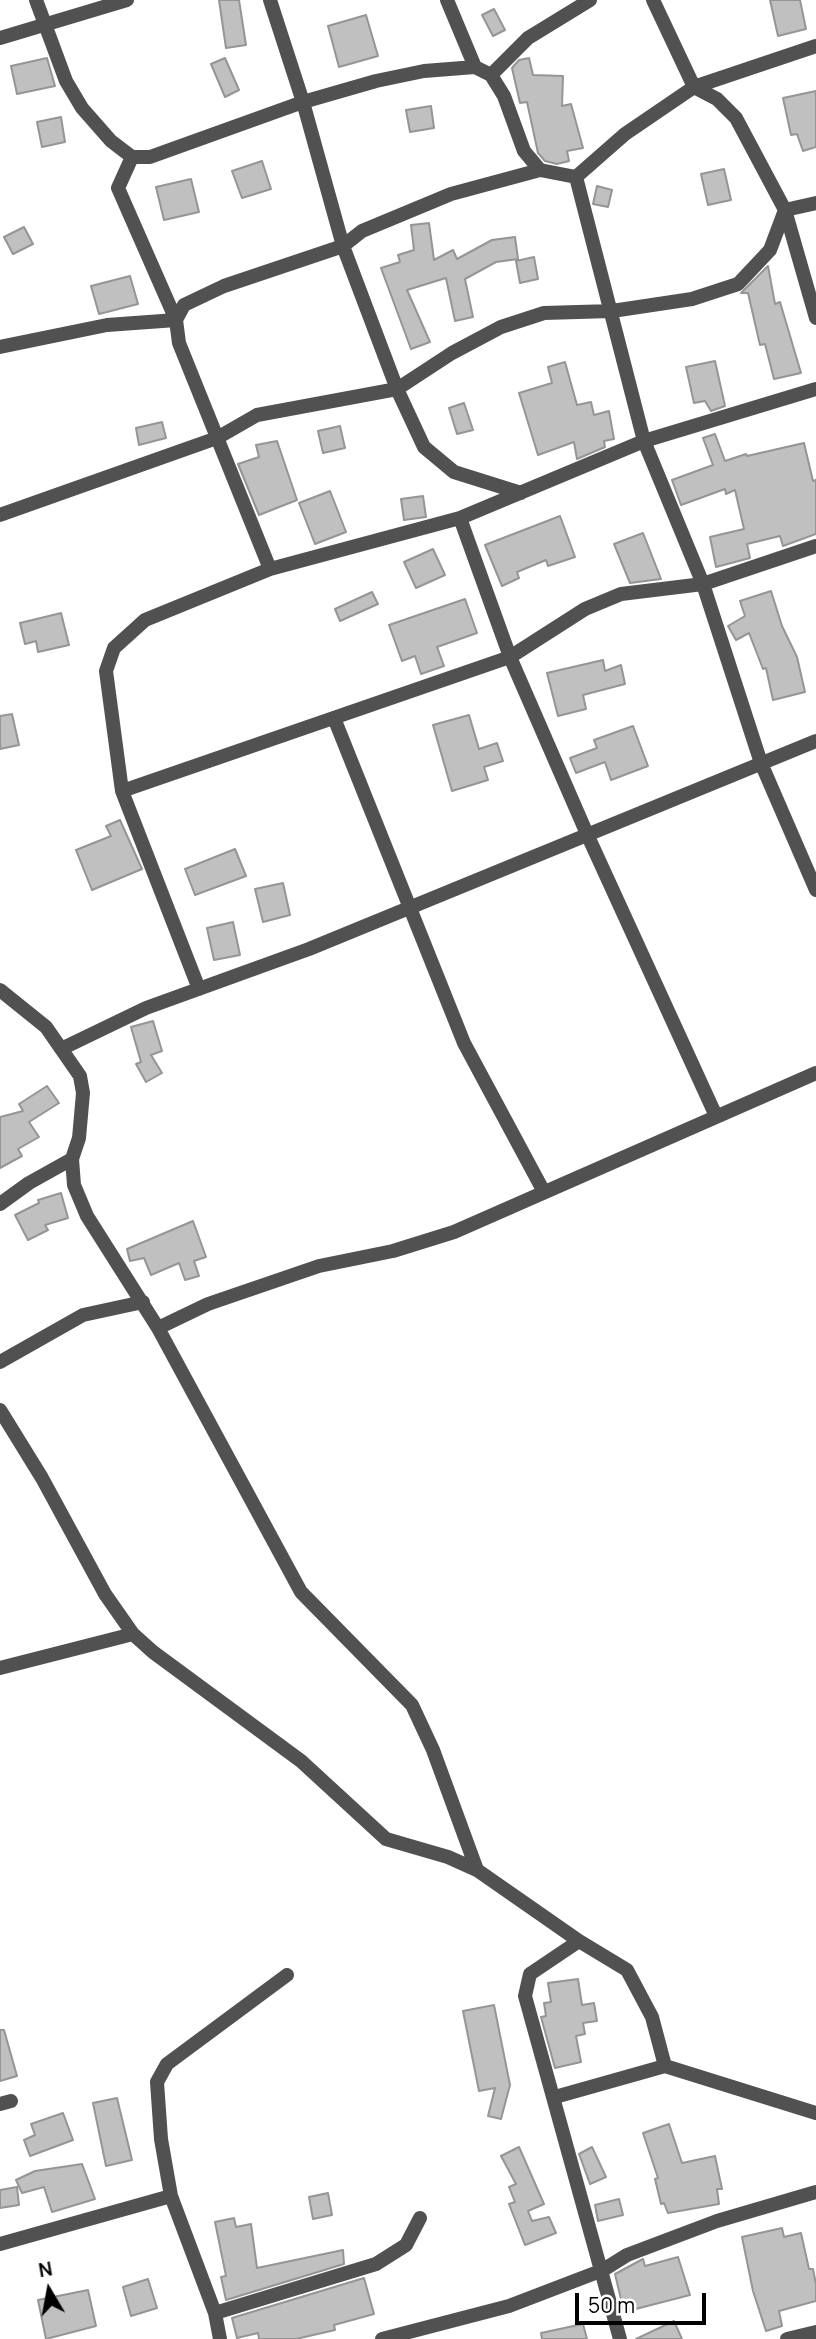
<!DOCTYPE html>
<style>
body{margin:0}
#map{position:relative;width:816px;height:2339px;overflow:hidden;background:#fff;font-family:Manrope,sans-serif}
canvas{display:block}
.north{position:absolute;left:14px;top:2255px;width:70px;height:70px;-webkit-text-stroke:5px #fff;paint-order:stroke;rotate:350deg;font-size:19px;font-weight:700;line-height:28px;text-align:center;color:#000}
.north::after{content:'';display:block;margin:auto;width:24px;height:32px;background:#000;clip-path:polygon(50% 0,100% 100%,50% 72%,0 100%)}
.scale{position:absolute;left:575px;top:2293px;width:131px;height:32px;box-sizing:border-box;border:4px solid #000;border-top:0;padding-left:9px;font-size:21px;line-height:24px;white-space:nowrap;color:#000;-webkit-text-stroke:5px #fff;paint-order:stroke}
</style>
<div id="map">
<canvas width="816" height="2339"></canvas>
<div class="north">N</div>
<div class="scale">50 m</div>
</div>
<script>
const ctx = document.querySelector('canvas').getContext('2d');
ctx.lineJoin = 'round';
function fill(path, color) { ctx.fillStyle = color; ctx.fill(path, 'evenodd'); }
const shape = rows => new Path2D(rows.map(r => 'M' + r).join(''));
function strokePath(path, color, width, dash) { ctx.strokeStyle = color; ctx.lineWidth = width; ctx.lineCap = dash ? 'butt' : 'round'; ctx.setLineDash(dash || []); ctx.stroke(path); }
const building = shape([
 [219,0,239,0,246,45,226,48,219,0],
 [770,0,800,0,806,29,778,36,770,0],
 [494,9,505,30,493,36,482,15,494,9],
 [366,15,378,56,339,67,328,26,366,15],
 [47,58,55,86,17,94,11,66,47,58],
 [225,58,239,90,225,97,211,64,225,58],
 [529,58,533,75,563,76,562,106,571,104,583,148,567,151,569,161,557,164,545,161,538,153,527,102,520,103,512,68,519,60,529,58],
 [816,91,816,147,803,151,797,134,791,135,783,98,816,91],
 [431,106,434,128,410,132,406,110,431,106],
 [61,117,65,142,42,147,37,122,61,117],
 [262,161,271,189,242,198,232,171,262,161],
 [724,169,731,200,708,205,701,174,724,169],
 [191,179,199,212,164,220,156,187,191,179],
 [597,186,612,190,608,207,593,204,597,186],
 [429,223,434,260,453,250,457,259,492,240,515,237,518,259,496,262,465,279,473,317,455,321,446,278,407,290,430,342,411,349,381,268,400,262,398,255,414,250,411,225,429,223],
 [24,227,33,244,13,254,4,237,24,227],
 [534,257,538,279,520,283,516,261,534,257],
 [768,266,775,304,780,302,801,373,774,379,765,344,760,345,748,293,741,293,768,266],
 [130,276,138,304,99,314,91,286,130,276],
 [715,361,725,406,711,411,705,401,694,403,686,367,715,361],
 [565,362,577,405,591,402,594,415,609,411,614,439,604,441,605,447,577,459,574,442,538,455,519,393,552,383,548,367,565,362],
 [464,403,473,430,457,434,449,408,464,403],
 [162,422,166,438,139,445,136,428,162,422],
 [340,426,345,448,323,453,318,431,340,426],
 [715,434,725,461,746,454,747,456,804,443,813,481,816,480,816,534,783,546,780,536,747,544,750,558,716,567,710,537,744,529,735,490,726,494,725,489,681,505,672,480,713,465,703,438,715,434],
 [277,441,297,500,259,515,238,464,259,457,256,445,277,441],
 [330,491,346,532,315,544,299,503,330,491],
 [423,496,426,517,404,520,401,499,423,496],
 [560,516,575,557,548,566,546,560,517,572,519,578,502,586,485,545,560,516],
 [643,533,661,579,630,583,614,544,643,533],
 [433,549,445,575,416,588,404,562,433,549],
 [771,591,782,626,797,657,805,692,773,700,766,668,763,669,749,633,736,640,728,626,745,616,740,601,771,591],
 [372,592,378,604,340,621,335,609,372,592],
 [465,599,477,633,437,647,444,666,421,674,415,656,402,661,389,625,465,599],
 [61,613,69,645,38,652,36,641,25,644,20,623,61,613],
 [603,660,605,671,621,665,625,684,583,695,586,709,558,716,547,673,603,660],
 [12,714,19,745,0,749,0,716,12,714],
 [469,715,479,749,497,743,503,761,484,767,488,780,452,791,433,725,469,715],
 [633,726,648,766,611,780,605,762,576,773,570,758,597,748,594,740,633,726],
 [120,820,142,869,92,890,76,850,111,836,106,826,120,820],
 [235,849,246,876,195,895,185,869,235,849],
 [283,883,290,915,263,922,255,889,283,883],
 [233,922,240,955,214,960,207,928,233,922],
 [153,1021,162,1051,151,1055,162,1073,146,1082,136,1064,141,1062,131,1027,153,1021],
 [47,1086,59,1103,29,1122,39,1137,18,1149,22,1156,0,1168,0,1117,23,1111,19,1104,47,1086],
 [61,1193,68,1218,45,1225,48,1230,28,1240,15,1215,39,1203,38,1200,61,1193],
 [193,1221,206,1257,194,1261,199,1276,185,1280,179,1263,151,1275,144,1258,130,1261,127,1249,193,1221],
 [578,1979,582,2005,594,2003,597,2021,583,2023,585,2034,576,2036,581,2062,555,2068,541,2017,546,2016,544,2003,551,2002,548,1983,578,1979],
 [494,2005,510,2085,501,2119,488,2116,495,2088,479,2091,463,2011,494,2005],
 [0,2030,4,2030,17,2076,0,2081,0,2030],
 [117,2098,132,2160,106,2166,93,2103,117,2098],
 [63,2113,73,2140,30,2156,24,2140,35,2135,31,2124,63,2113],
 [669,2124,682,2163,715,2156,722,2189,717,2189,719,2204,668,2213,664,2203,661,2204,655,2179,658,2178,643,2133,669,2124],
 [519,2147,544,2204,528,2211,532,2221,549,2217,556,2233,525,2245,509,2204,515,2202,509,2187,516,2184,501,2156,519,2147],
 [592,2147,606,2177,590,2184,579,2154,592,2147],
 [82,2164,95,2199,52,2212,44,2187,22,2193,16,2180,35,2171,82,2164],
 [17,2187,19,2205,0,2208,0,2190,17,2187],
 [328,2193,332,2215,313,2219,309,2197,328,2193],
 [619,2199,623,2215,598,2221,595,2205,619,2199],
 [234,2218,236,2227,251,2224,257,2268,343,2250,344,2264,226,2300,221,2277,226,2276,215,2222,234,2218],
 [782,2228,784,2237,801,2233,809,2269,813,2269,816,2284,816,2301,779,2311,782,2326,766,2331,753,2291,742,2237,782,2228],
 [678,2257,690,2295,624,2312,615,2274,643,2259,645,2266,678,2257],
 [364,2278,374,2314,334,2325,335,2330,296,2339,259,2339,258,2333,237,2338,232,2318,364,2278],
 [148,2279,157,2308,131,2316,123,2287,148,2279],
 [88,2290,96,2326,46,2339,38,2300,88,2290],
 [674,2321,682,2339,636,2339,674,2321],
 [583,2324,587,2339,542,2339,541,2333,583,2324]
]);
const street = shape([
 [36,0,66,81,82,108,111,141,132,157,150,157,303,102,376,81,424,71,475,67,491,75,504,96,524,151,540,170,576,177],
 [270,0,303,102,343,246,397,389,424,447,454,472,521,493],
 [447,0,475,67],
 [653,0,694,87,717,99,736,118,785,210,816,318],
 [0,38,127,0],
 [491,75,528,38,590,0],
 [576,177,644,441,703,584,761,763,816,890],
 [576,177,625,134,694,87,816,46],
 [0,347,107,325,176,320,118,188,132,157],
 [0,515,217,438,257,415,397,389,452,353,501,327,544,313,612,311,692,299,738,284,770,250,785,210,816,203],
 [460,518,510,657,587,834,716,1116],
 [270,569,179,343,176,320,184,305,224,286,343,246,362,231,451,194,540,170],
 [334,718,464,1043,544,1192],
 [122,791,510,657,585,609,621,594,703,584,816,546],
 [199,989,122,791,106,671,114,648,145,620,270,569,460,518,644,441,816,389],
 [0,990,46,1027,80,1076,83,1093,79,1138,72,1159,74,1185,87,1216,158,1328,301,1592,412,1705,433,1750,477,1870],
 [61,1049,146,1008,309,949,816,741],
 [0,1204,29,1183,72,1159],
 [158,1328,208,1304,319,1266,393,1251,454,1232,816,1073],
 [0,1362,83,1315,143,1302],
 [0,1410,42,1478,105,1594,133,1634,153,1652,301,1761,386,1839,448,1857,477,1870,579,1941,627,1970,652,2017,665,2066,816,2113],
 [0,1668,133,1634],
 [579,1941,530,1974,525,1996,620,2339],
 [555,2097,665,2066],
 [0,2104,11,2101],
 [0,2244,171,2196],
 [215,2313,376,2264,406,2245,420,2218],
 [220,2339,215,2313,171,2196,161,2139,157,2082,167,2064,287,1975],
 [382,2339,509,2306,603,2270,627,2255,717,2221,816,2192],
 [787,2339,816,2332]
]);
fill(building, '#c0c0c0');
strokePath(building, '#959595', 2);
strokePath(street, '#515151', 14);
</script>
